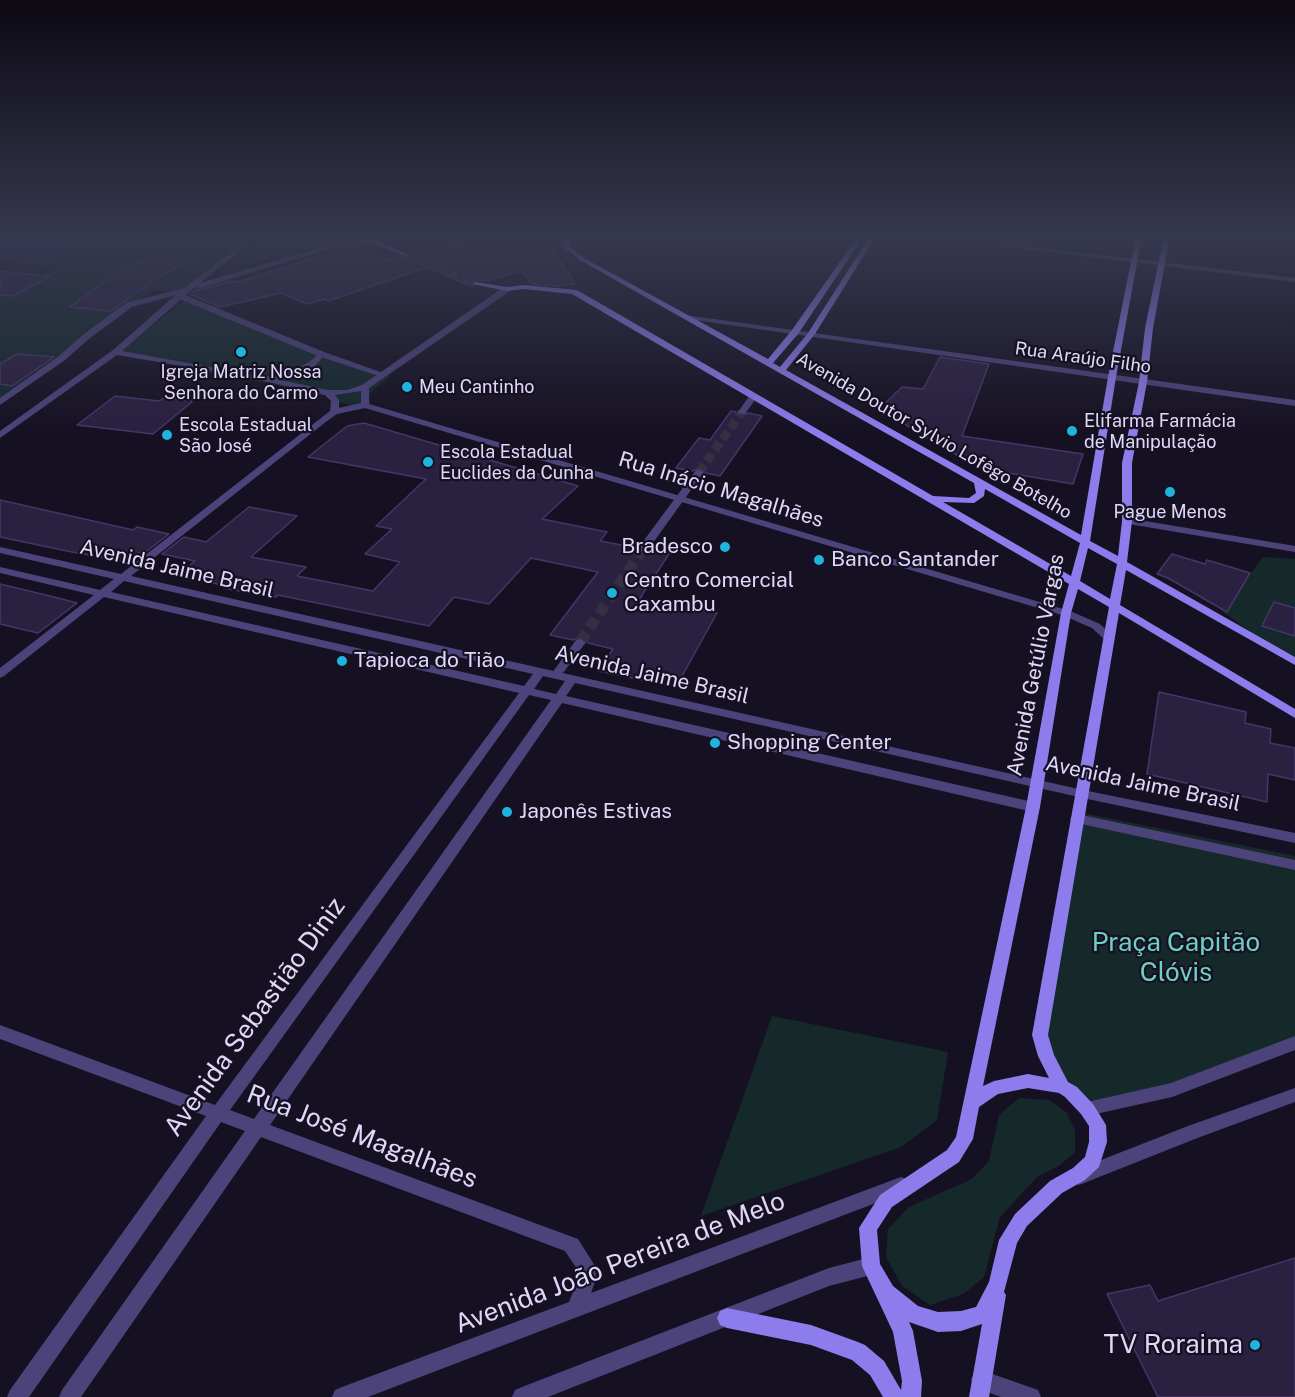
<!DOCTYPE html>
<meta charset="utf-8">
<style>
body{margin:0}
canvas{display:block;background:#161122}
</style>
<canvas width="1295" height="1397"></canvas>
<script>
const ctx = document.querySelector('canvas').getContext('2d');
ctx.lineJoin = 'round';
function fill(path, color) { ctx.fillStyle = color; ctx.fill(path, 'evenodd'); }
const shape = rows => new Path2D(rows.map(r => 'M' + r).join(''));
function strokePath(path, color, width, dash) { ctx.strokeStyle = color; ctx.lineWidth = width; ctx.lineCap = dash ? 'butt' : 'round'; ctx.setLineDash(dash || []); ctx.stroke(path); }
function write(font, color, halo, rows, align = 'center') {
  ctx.font = font + ' "Public Sans",sans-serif'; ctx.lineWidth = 4.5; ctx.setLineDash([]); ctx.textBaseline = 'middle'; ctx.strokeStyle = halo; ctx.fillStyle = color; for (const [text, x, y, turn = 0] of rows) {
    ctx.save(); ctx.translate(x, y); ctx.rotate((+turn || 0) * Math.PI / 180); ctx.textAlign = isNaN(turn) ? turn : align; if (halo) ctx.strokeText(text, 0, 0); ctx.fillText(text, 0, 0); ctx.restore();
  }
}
const green = shape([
 [107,236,255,236,183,292,153,290,0,400,0,296,7,296],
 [263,236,348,236,348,237,257,263,235,265,234,262],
 [184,301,391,376,374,389,369,396,372,410,338,402,331,397,268,383,115,354],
 [1263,557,1295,559,1295,656,1255,635,1223,612],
 [1083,813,1295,856,1295,1038,1167,1095,1089,1108,1064,1087,1044,1027],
 [772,1016,948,1052,937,1120,901,1147,701,1216],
 [1019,1098,1049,1100,1067,1113,1075,1131,1075,1152,1059,1166,1038,1176,1000,1217,984,1277,963,1294,930,1305,902,1286,886,1257,888,1229,909,1207,972,1179,989,1161,999,1115]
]);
const water = shape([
 [0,236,107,236,54,266,4,262,0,264]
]);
const building = shape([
 [472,236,543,236,575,284,556,286,532,284,522,271,486,281,475,280,470,283,470,286,428,267,328,301,324,299,307,304,281,293,220,307,190,294,194,291,233,281,238,282,352,246,387,260,400,257,409,257,411,254,472,236],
 [198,254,154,280,111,311,70,307,127,265,198,254],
 [0,271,50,276,13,296,0,295,0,271],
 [17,354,31,355,54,357,12,386,0,384,0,364,17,354],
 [940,357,989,364,962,436,1083,454,1073,484,979,468,879,409,902,387,923,389,940,357],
 [115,396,159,401,164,398,193,401,153,434,77,425,115,396],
 [731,411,736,412,739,416,748,413,762,416,720,476,706,473,700,467,693,471,676,468,699,438,710,440,731,411],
 [364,423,578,486,542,519,607,532,600,541,637,548,639,553,650,551,669,554,640,598,717,613,676,687,598,671,613,649,588,643,587,640,581,637,573,640,550,635,598,572,531,558,489,604,454,597,429,626,278,595,276,597,228,589,230,587,178,575,195,561,162,554,184,537,206,542,249,507,297,516,251,557,306,567,297,576,373,591,400,562,365,554,392,529,376,526,426,479,308,457,347,426,364,423],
 [0,500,133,530,137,527,169,534,147,551,143,550,127,562,67,551,0,537,0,500],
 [1172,554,1205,564,1207,560,1250,573,1227,612,1168,578,1157,574,1172,554],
 [0,584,54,597,77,603,38,633,0,624,0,584],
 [1274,602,1295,608,1295,636,1262,626,1274,602],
 [1159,692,1246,712,1245,723,1271,729,1270,743,1295,748,1295,780,1268,774,1267,802,1147,774,1159,692],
 [1295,1258,1295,1397,1158,1397,1107,1294,1150,1285,1158,1301,1295,1258]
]);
const pedestrianTunnelFar1 = shape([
 [699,472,742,412],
 [640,553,643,549]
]);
const pedestrianTunnel = shape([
 [580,642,641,552]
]);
const secondaryTunnel = shape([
 [406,255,476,284]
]);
const pedestrian = shape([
 [750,395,757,397,745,414,739,414,738,412,750,395],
 [699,469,704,472,647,551,639,551,639,547,696,470,699,469],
 [580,639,586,642,560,677,552,677,550,675,552,673,576,640,580,639]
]);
const minor = shape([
 [188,287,191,287,191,291,132,307,90,338,65,360,0,405,0,398,59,356,84,334,126,303,188,287],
 [177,294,183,294,324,352,386,374,379,376,318,356,177,298,177,294]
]);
const tertiary = shape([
 [252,236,259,236,200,283,349,239,372,239,375,241,372,243,349,243,201,288,195,287,122,351,266,377,296,369,309,362,321,352,325,354,315,366,302,373,276,379,328,390,347,390,362,385,504,287,510,287,510,291,369,388,369,404,1070,611,1100,624,1114,637,1108,640,1104,639,1092,628,1062,615,365,408,337,414,327,421,131,576,1083,790,1295,833,1295,843,1083,798,575,683,566,696,1033,802,1038,804,1040,807,1038,810,1033,812,562,703,270,1125,578,1239,595,1266,596,1279,591,1293,901,1177,907,1179,910,1185,907,1191,368,1397,332,1397,335,1390,342,1387,569,1302,578,1279,577,1269,565,1251,261,1137,81,1397,59,1397,62,1390,245,1131,221,1122,29,1397,7,1397,10,1390,206,1116,0,1039,0,1025,215,1105,519,693,104,597,4,676,0,678,0,668,94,595,0,573,0,567,100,590,114,579,0,553,0,547,121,574,330,411,331,401,325,395,247,377,117,355,0,438,0,431,113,350,179,292,252,236],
 [361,391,361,403,339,408,339,400,335,395,361,391],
 [124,581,533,674,524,686,111,592,124,581],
 [543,676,565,681,556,694,534,689,543,676],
 [529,695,551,700,254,1119,230,1110,529,695],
 [921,236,941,236,1295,278,1295,282,921,236],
 [685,315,1295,400,1295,406,688,319,685,319,685,315],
 [1127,518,1295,546,1295,552,1123,523,1122,521,1127,518],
 [1077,814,1295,860,1295,870,1072,822,1070,819,1072,816,1077,814],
 [1295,1036,1295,1050,1172,1097,1087,1116,1081,1114,1079,1109,1081,1104,1087,1102,1171,1083,1295,1036],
 [1295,1088,1295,1102,1200,1137,1079,1185,1073,1183,1070,1177,1073,1171,1188,1126,1295,1088],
 [871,1257,878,1260,880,1266,878,1272,871,1275,829,1286,548,1397,512,1397,515,1390,522,1387,829,1268,871,1257],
 [981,1370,1038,1390,1041,1397,1001,1397,974,1387,971,1380,974,1373,981,1370]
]);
const secondary = shape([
 [371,236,377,236,376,240,409,255,404,256,370,242,371,236],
 [564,236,570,236,569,246,584,258,768,359,792,330,858,236,864,236,798,334,773,363,780,367,808,333,870,236,876,236,815,334,786,370,1081,535,1108,377,1136,236,1142,236,1116,377,1090,541,1118,556,1122,521,1122,463,1139,382,1145,328,1164,236,1170,236,1153,328,1147,382,1132,463,1132,521,1127,562,1295,657,1295,665,1126,570,1120,605,1295,709,1295,718,1119,613,1048,1035,1054,1055,1068,1082,1077,1087,1093,1104,1103,1120,1106,1125,1107,1142,1099,1167,1085,1180,1062,1193,1027,1226,1017,1243,1004,1292,1006,1295,989,1397,969,1397,982,1324,961,1331,938,1332,909,1322,913,1331,922,1381,921,1397,883,1397,870,1375,852,1360,811,1345,727,1328,720,1325,717,1318,720,1311,727,1308,811,1325,858,1342,865,1345,884,1361,901,1390,902,1381,893,1332,862,1266,859,1228,880,1195,947,1150,956,1137,1026,807,1061,613,1069,584,572,294,524,289,507,291,472,284,476,282,507,287,524,285,577,290,933,496,969,498,976,493,974,483,580,260,563,247,564,236],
 [985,489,1080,543,1071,576,943,502,974,503,984,496,985,489],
 [1088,548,1117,564,1110,599,1080,581,1088,548],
 [1078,589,1109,607,1032,1035,1038,1056,1049,1078,1028,1074,994,1081,983,1086,1040,807,1071,613,1078,589],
 [1028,1088,1059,1093,1065,1097,1081,1114,1089,1126,1089,1142,1085,1157,1073,1168,1050,1181,1015,1214,999,1240,989,1282,976,1307,961,1311,938,1312,918,1306,893,1286,880,1264,877,1230,892,1207,959,1162,973,1139,979,1107,998,1094,1028,1088]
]);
const markers = [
 [241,352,6,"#1fb3de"],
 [407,387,6,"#1fb3de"],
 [1072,431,6,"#1fb3de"],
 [167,435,6,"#1fb3de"],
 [428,462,6,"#1fb3de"],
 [1170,492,6,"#1fb3de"],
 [725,547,6,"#1fb3de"],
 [819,560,6,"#1fb3de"],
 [612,593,6,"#1fb3de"],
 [342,661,6,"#1fb3de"],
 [715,743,6,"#1fb3de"],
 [507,812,6,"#1fb3de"],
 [1255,1345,6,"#1fb3de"]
];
const farStreetnames = [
 ["Rua Araújo Filho",1083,358,8],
 ["Avenida Doutor Sylvio Lofêgo Botelho",934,436,30]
];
const farPoinames = [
 ["Igreja Matriz Nossa",241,372,"center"],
 ["Senhora do Carmo",241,393,"center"],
 ["Meu Cantinho",419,387],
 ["Elifarma Farmácia",1084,421],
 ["de Manipulação",1084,442],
 ["Escola Estadual",179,425],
 ["São José",179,446],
 ["Escola Estadual",440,452],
 ["Euclides da Cunha",440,473],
 ["Pague Menos",1170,512,"center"]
];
const streetNames = [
 ["Rua Inácio Magalhães",721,490,17],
 ["Avenida Jaime Brasil",177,569,13],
 ["Avenida Getúlio Vargas",1036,665,-79],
 ["Avenida Jaime Brasil",652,675,13],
 ["Avenida Jaime Brasil",1143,784,12]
];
const poiNames = [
 ["Bradesco",713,547,"right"],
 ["Banco Santander",831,560],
 ["Centro Comercial",624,581],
 ["Caxambu",624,605],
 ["Tapioca do Tião",354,661],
 ["Shopping Center",727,743],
 ["Japonês Estivas",519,812]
];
const nearParknames = [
 ["Praça Capitão",1176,943],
 ["Clóvis",1176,973]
];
const nearStreetnames = [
 ["Avenida Sebastião Diniz",255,1017,-54],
 ["Rua José Magalhães",362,1137,21],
 ["Avenida João Pereira de Melo",620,1263,-21]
];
const nearPoinames = [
 ["TV Roraima",1243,1345]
];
fill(green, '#15292b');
fill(water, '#172346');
fill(building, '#2a2040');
strokePath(building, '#463569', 1.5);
strokePath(pedestrianTunnelFar1, '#342f42', 9, [9, 4.5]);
strokePath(pedestrianTunnel, '#342f42', 11, [11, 6]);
strokePath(secondaryTunnel, '#342f42', 8, [8, 4]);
fill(pedestrian, '#4c437b');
fill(minor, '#4c437b');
fill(tertiary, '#4c437b');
fill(secondary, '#8d7cec');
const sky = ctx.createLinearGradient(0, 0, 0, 432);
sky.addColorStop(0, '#0c0913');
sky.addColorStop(0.55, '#36384f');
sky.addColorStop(1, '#36384f00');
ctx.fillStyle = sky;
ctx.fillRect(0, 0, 1295, 432);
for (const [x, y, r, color] of markers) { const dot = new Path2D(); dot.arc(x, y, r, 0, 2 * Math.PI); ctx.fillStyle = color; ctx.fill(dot); strokePath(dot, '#161122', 2); }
write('18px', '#e0d8f9', '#161122', farStreetnames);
write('18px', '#e0d8f9', '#161122', farPoinames, 'left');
write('21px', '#e0d8f9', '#161122', streetNames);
write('21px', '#e0d8f9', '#161122', poiNames, 'left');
write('26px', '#6ed0c3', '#161122', nearParknames);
write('26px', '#e0d8f9', '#161122', nearStreetnames);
write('26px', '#e0d8f9', '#161122', nearPoinames, 'right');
</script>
